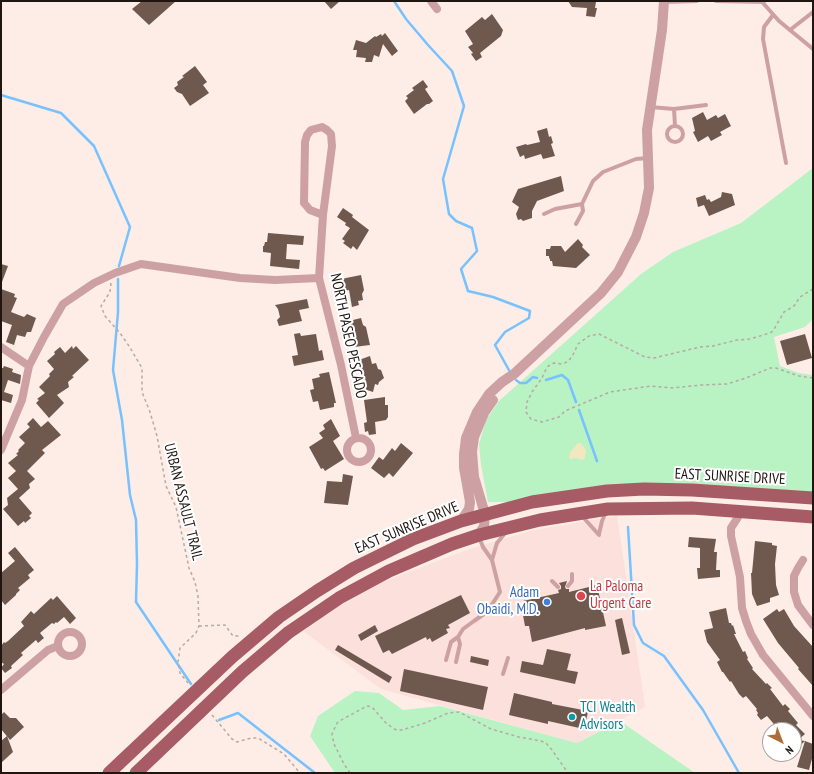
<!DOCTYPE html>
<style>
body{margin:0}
#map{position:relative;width:814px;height:774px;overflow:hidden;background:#fdede6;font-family:"PT Sans Narrow",sans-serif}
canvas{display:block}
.frame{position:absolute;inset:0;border:2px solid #1f1612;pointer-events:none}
.north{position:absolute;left:762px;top:722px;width:40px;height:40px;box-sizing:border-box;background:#fff;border:1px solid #a5a2a0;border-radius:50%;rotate:138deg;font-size:11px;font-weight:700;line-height:16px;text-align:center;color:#1f1612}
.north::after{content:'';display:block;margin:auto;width:14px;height:18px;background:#ae6d38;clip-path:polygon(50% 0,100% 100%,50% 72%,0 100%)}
</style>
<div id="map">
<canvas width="814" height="774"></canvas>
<div class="frame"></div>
<div class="north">N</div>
</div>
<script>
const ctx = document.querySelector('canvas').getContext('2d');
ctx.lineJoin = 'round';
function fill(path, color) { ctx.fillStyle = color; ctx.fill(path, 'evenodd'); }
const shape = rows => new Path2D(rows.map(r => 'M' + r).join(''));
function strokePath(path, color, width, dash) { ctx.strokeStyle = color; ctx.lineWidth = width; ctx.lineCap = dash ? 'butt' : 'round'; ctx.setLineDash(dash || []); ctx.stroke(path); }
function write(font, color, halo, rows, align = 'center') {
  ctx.font = font + ' "PT Sans Narrow",sans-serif'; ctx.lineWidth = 4; ctx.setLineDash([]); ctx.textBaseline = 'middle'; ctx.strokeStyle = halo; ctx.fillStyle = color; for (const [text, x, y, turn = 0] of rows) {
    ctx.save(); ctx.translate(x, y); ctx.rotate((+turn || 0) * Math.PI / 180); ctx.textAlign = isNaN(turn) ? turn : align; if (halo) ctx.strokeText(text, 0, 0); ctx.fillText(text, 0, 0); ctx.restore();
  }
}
const commercial = shape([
 [617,516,645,707,577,743,381,689,303,631,341,605,380,583,469,549,534,530]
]);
const green = shape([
 [813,168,813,319,805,327,774,337,780,366,799,373,813,375,813,498,692,490,532,502,488,502,481,465,479,444,486,420,499,401,641,274,673,252,741,223],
 [355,691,379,693,403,710,440,706,577,743,620,721,695,773,335,773,310,736,318,716]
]);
const sand = shape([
 [578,443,581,443,586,450,585,458,582,460,576,458,570,459,569,457,571,451]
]);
const stream = shape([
 [394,1,406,19,428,45,452,71,464,106,443,179,449,214,456,221,472,228,477,251,461,269,468,291,493,297,530,311,529,318,505,332,495,345,510,372],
 [1,95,61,113,94,146,130,227,119,266],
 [118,279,118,312,113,370,122,420,130,495,136,520,137,564,136,602,191,684],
 [516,380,520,383,526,383,533,377,537,378],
 [546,380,562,375,568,380,576,402],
 [579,410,597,461],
 [628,527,634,625,643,643,664,656,703,710,739,773],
 [219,720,238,713,315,773]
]);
const building = shape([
 [142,1,176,1,149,25,132,9],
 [324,1,340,1,331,9],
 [568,1,592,1,596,2,595,8,597,8,595,17,586,16,587,8,572,7],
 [492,14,503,30,501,36,480,53,482,57,476,61,471,54,473,53,468,47,473,44,465,31,482,17,485,20],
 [385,33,398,51,392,56,383,44,379,57,374,55,372,62,365,62,366,58,356,57,357,50,353,50,356,40,366,43,375,36,376,37,381,34,382,36],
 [195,66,207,82,203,85,209,93,190,106,182,94,177,92,174,88,178,85,177,82,184,77,182,76],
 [423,80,428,87,425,89,433,101,429,104,427,104,414,114,407,104,405,101,408,98,406,96,414,90,412,88],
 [703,112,707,120,716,115,718,118,725,114,731,126,720,132,722,135,711,141,708,136,698,142,693,132,695,131,692,118],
 [547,128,549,137,551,136,553,143,551,144,555,156,543,159,541,154,525,159,524,155,520,157,516,147,526,144,527,145,540,142,537,131],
 [561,176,564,191,537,201,532,211,532,218,523,221,521,219,518,220,516,214,519,207,512,202,518,189],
 [722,192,732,194,735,205,709,216,704,205,698,207,696,198,705,195,707,200,709,199,711,202,721,197],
 [343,208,353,215,352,217,369,230,357,250,353,246,351,249,343,243,345,241,342,239,350,228,345,225,346,223,337,217],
 [268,233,304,236,303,245,287,244,286,259,300,260,299,269,270,266,271,253,263,252,263,246,264,246,265,242,267,242],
 [578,239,583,245,582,247,590,255,576,268,553,266,552,261,550,261,550,258,549,259,549,256,546,256,546,249,550,249,551,246,561,246,565,252],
 [1,264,8,266,2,282,1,282],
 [361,275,364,290,362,294,363,300,358,301,359,305,352,307,349,290,344,291,341,279],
 [1,289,15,294,14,297,17,298,11,312,24,317,27,314,36,318,31,332,27,332,25,337,17,335,14,345,6,342,12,325,1,321],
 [307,299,309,308,299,310,302,321,279,326,277,320,280,317,278,309,275,305],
 [361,318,363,325,366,327,370,345,354,347,352,339,349,340,345,329,351,328,349,321],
 [300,333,301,336,316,334,319,351,322,350,324,360,294,366,292,356,298,355,294,334],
 [805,334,812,358,787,365,780,341],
 [72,346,73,349,76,346,89,360,72,376,74,377,68,382,69,387,57,395,64,403,49,418,36,403,39,400,37,399,45,393,39,387,50,376,49,374,54,369,47,361,55,354,54,352,60,347,65,353],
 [370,356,372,364,376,363,378,369,381,370,384,378,379,382,378,385,375,384,373,392,364,389,366,382,359,360],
 [4,366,13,369,12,372,21,375,20,384,8,380,4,392,13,395,11,403,1,400,1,368,3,368],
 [329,372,336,403,334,403,334,407,320,410,318,401,313,402,310,390,314,389,312,379,320,377,319,374],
 [385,397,385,405,388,405,388,417,386,420,375,422,376,434,369,435,368,431,365,432,364,423,367,422,364,400],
 [33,418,41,427,48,421,61,435,42,450,45,453,27,471,35,479,29,484,30,488,19,498,32,513,29,516,31,518,25,523,24,521,18,526,3,509,8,505,7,498,18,489,8,478,16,471,8,463,18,455,16,454,19,451,18,450,25,443,19,437,30,427,27,424],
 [331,419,340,436,333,441,344,459,325,471,323,468,321,469,309,447,323,438,319,433,325,429,323,425],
 [401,443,413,453,393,477,389,473,384,478,371,468,379,457,383,460,392,448,395,451],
 [343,474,353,476,348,505,324,503,327,481,342,482],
 [689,537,716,539,714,552,717,552,716,570,720,570,720,577,698,579,697,568,700,568,700,548,688,547],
 [755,541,772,543,772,545,777,546,775,564,776,585,779,595,770,598,770,602,757,606,752,594,751,573,752,573],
 [15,547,34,570,28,575,30,578,18,588,20,590,16,594,16,595,5,605,1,600,1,573,15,561,8,553],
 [567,581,565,587,566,589,569,589,569,592,597,585,606,626,585,630,585,628,532,642,529,626,525,626,522,610,524,609,523,601,559,593,558,590,561,589,561,586,559,583],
 [461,595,470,613,448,625,450,628,446,629,448,633,432,642,430,638,427,640,426,637,392,654,389,650,383,653,375,636],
 [57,596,76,618,70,624,64,617,57,623,56,622,54,624,52,623,40,633,44,638,38,643,36,640,21,653,23,655,11,666,12,668,5,673,1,668,4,664,1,662,1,646,4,642,5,643,8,641,24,626,21,622,31,611,34,614,51,598,53,600],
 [726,608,729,623,731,623,732,626,733,625,736,634,734,634,743,652,745,651,748,658,747,659,753,668,752,669,766,684,767,683,772,688,770,689,783,706,785,704,790,709,788,711,798,723,796,725,805,734,798,740,805,741,794,751,794,730,779,730,767,716,761,720,757,715,758,713,756,710,757,709,746,696,743,698,739,694,731,681,730,682,723,672,722,672,717,662,720,660,707,642,704,630,713,628,709,612],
 [777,609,779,612,784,609,794,626,813,647,813,686,798,669,799,668,778,643,763,619],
 [622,618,630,653,622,655,615,620],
 [375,625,378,631,361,641,358,635],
 [338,645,392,677,389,683,335,650],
 [547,649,571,654,567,670,578,672,575,684,520,672,522,661,543,665],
 [471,656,489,660,488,666,470,662],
 [404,669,488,687,483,710,400,691],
 [514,693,552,702,552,704,583,710,583,711,588,712,584,729,548,721,548,724,509,715],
 [4,712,10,718,16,718,24,727,10,740,1,729,1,715],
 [7,736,13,752,1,763,1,741],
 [805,741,813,744,813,755,809,770,797,767]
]);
const path = shape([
 [111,283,110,292,101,306,105,316,120,333,129,346,142,368,142,392,150,412,157,436,166,486,176,507,189,568,195,582,198,596,199,626,196,633,180,648,178,662,180,673,188,683],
 [813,289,800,297,794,306,784,312,773,331,770,333,750,339,737,340,713,346,700,347,654,358,645,357,599,334,589,336,578,344,572,357,567,362,562,364,554,363,550,365,547,367,542,378,532,392,527,402,526,412,531,419,542,422,559,417,565,411,610,392,651,386,672,388,701,385,727,384,746,378,770,368,776,368,799,376,813,378],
 [199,626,225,625,233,636,240,636],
 [212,715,232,739,237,742,251,738,258,738,284,754,300,773],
 [350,773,344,764,334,744,332,734,337,723,343,719,367,706,372,707,386,723,394,729,398,730,402,730,425,723,448,713,459,712,491,729,519,737,541,741,546,743,552,750,568,773]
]);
const service = shape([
 [716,1,764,2],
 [665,2,697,1],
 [763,3,779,21,813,49],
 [773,15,764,27,763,39,786,163],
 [790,30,813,12],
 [650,107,674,109,706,105],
 [674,109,675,126],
 '667 134a8 8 0 1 1 16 0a8 8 0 1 1-16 0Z',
 [544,214,555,209,582,204,593,181,603,172,636,159,648,158],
 [576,224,583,211,582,204],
 [582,516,599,535],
 [599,534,602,521,606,512],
 [492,560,497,543,506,532],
 [552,581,558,587],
 [568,586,572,581,572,574],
 [446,660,451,642,458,637,463,629,474,621,487,612,500,592,492,560,483,547,479,537],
 [456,662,460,644,458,637],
 [503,674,508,658]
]);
const minor = shape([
 [431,1,437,9],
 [323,215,310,210,304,203,305,142,307,135,311,130,322,127,327,130,331,134,332,146,323,215,319,278,341,365,356,438],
 [1,347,29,366],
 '347 450a12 12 0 1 1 24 0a12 12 0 1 1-24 0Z',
 [1,450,22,400,29,366,44,337,63,304,94,283,115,273,141,264,240,278,275,280,319,278],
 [742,511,731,528,731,536,740,577,742,608,746,621,751,634,763,655,813,716],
 [803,560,798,568,794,576,794,592,798,605,813,625],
 '58 644a12 12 0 1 1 24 0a12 12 0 1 1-24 0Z',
 [1,690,48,650,58,646]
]);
const tertiary = shape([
 [461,521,469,509,470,502,464,468,464,454,466,438,477,412,489,394,502,382,514,374,601,293,618,272,636,237,644,213,649,188,647,130,662,30,664,1],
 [479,535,484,526,485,514,474,477,472,452,474,437,484,413,493,400]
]);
const primary = shape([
 [109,773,232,657,279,617,317,591,354,568,413,539,461,521,532,502,607,491,644,489,692,490,813,498],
 [136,773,242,672,289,632,339,598,389,571,452,544,479,535,540,520,608,509,692,508,813,517]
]);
const markers = [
 [581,596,5,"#e0444e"],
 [547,602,4,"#3f7fe0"],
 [572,717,4,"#0f9aa8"]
];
const streetNames = [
 ["NORTH PASEO PESCADO",348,336,78],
 ["EAST SUNRISE DRIVE",730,477,3],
 ["URBAN ASSAULT TRAIL",183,502,76],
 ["EAST SUNRISE DRIVE",407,528,-23]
];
const healthNames = [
 ["La Paloma",590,587],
 ["Urgent Care",590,604]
];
const shopNames = [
 ["Adam",539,593],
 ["Obaidi, M.D.",539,610]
];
const cultureNames = [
 ["TCI Wealth",580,708],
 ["Advisors",580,725]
];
fill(commercial, '#fbe0db');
fill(green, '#b9f2c3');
fill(sand, '#f1e8c2');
strokePath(stream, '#77c1ff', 2.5);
fill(building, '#6f594f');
strokePath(path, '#b7a9a3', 1.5, [3, 3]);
strokePath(service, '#cda1a4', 4);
strokePath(minor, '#cda1a4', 8);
strokePath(tertiary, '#cda1a4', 10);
strokePath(primary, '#a75c65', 13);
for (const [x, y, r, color] of markers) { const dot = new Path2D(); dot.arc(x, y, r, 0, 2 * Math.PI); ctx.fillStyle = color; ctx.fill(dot); strokePath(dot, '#fff', 1.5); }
write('15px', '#1f1612', '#fff', streetNames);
write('15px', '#be3a42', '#fff', healthNames, 'left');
write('15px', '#366cbe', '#fff', shopNames, 'right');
write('15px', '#0d838f', '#fff', cultureNames, 'left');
</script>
